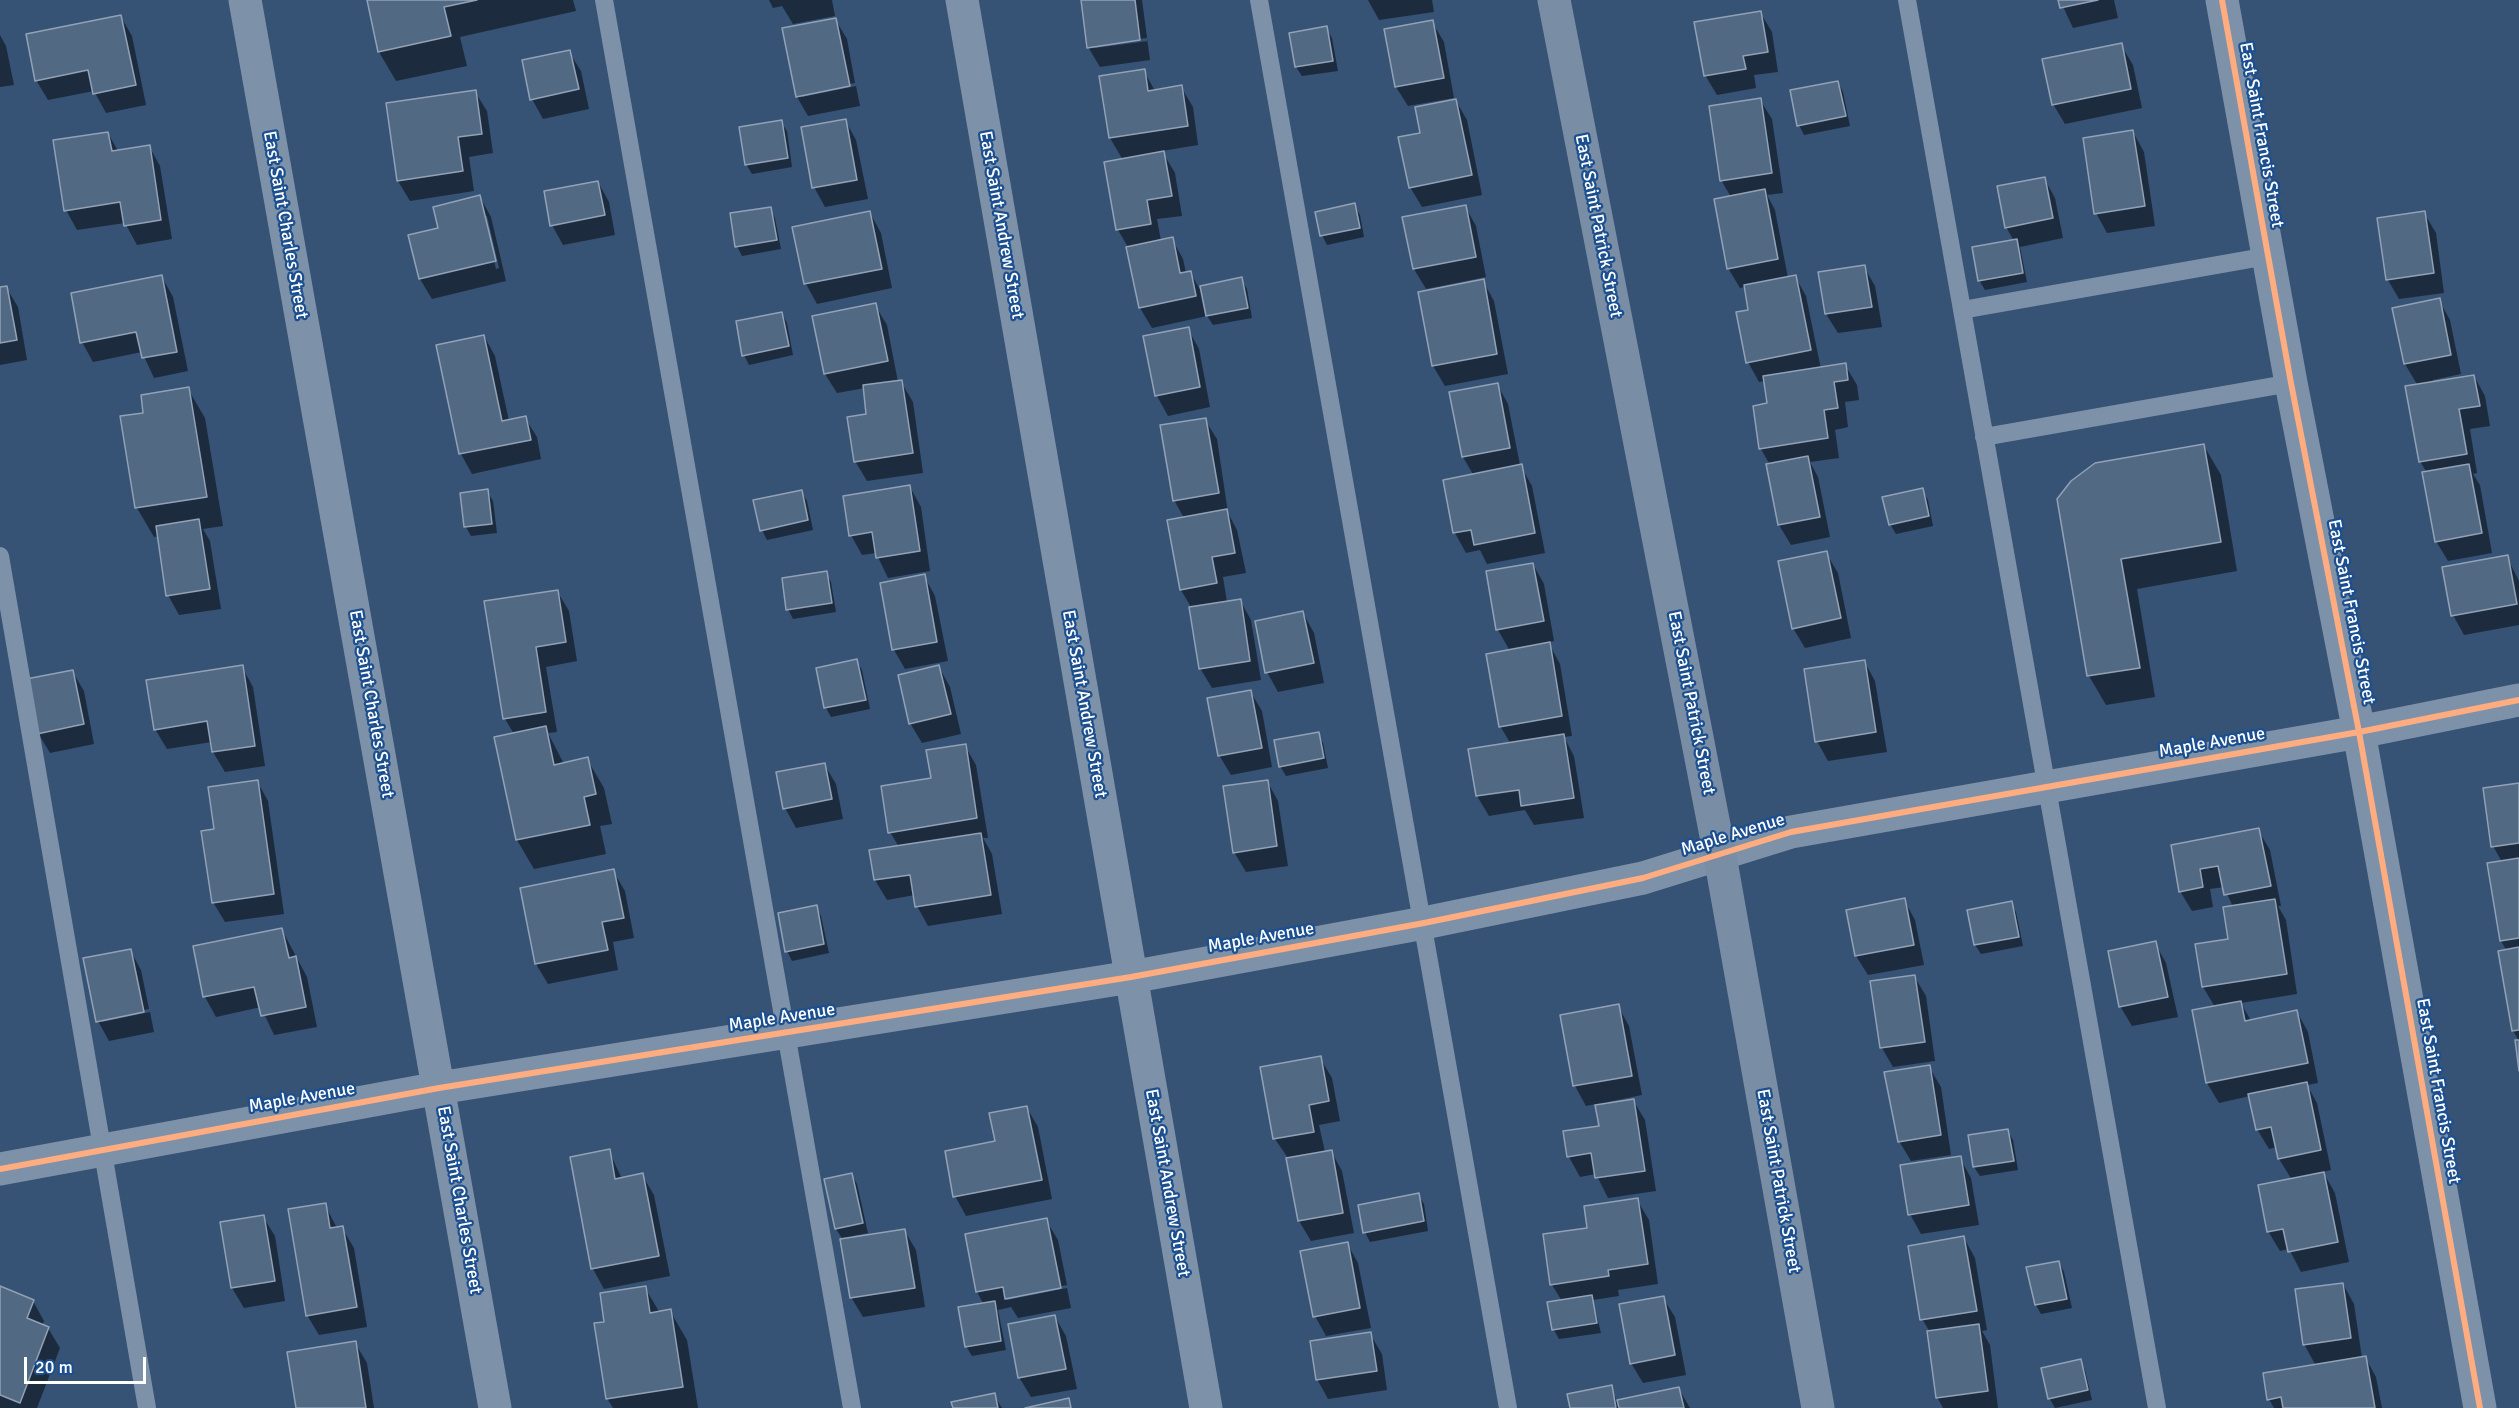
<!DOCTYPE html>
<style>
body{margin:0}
#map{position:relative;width:2519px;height:1408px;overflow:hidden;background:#365274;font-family:Signika,sans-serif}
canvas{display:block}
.scale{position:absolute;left:24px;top:1357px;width:122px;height:27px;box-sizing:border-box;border:3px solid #fff;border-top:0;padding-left:8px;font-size:18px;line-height:21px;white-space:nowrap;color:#fff;-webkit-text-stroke:4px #1b4f8f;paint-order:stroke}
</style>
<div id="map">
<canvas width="2519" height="1408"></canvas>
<div class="scale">20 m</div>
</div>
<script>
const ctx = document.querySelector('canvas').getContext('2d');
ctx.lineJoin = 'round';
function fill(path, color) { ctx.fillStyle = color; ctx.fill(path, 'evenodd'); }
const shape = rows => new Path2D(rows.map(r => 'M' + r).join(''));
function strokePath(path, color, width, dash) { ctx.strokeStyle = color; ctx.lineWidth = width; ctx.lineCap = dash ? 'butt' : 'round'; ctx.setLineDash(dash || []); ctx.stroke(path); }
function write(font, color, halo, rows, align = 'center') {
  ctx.font = font + ' Signika,sans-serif'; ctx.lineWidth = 4.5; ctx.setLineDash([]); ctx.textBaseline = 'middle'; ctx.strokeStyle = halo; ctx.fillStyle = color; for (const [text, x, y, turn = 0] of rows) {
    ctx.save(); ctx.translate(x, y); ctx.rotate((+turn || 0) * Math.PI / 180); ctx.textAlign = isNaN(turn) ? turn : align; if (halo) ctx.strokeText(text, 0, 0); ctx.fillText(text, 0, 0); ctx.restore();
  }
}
const shadow = shape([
 [368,0,573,0,576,11,460,37,467,66,396,81,379,52],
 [769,0,832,0,835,16,793,24,782,6,773,8],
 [1082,0,1142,0,1150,60,1100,67,1088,47],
 [1147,38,1148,41,1095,48,1095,45],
 [1368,0,1432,0,1434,12,1379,20],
 [2060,0,2114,0,2118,18,2073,28],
 [1760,12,1772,32,1778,72,1754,75,1756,88,1717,95,1705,75],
 [121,17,132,36,146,105,106,113,94,91,48,100,36,80],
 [835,19,847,39,855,83,802,94,802,97,856,86,860,106,808,116,797,97],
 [1432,22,1444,42,1454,98,1408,106,1396,87],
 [1326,28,1332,38,1338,71,1302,76,1296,67],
 [0,35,6,46,14,85,0,87],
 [2121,45,2133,65,2142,108,2065,124,2053,104],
 [569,52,581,71,589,109,543,119,532,99],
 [1144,71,1155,91,1181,87,1193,107,1198,145,1162,151,1175,173,1182,216,1157,219,1161,241,1172,239,1183,259,1186,273,1190,272,1202,293,1241,279,1247,289,1252,318,1213,325,1207,316,1152,328,1140,308,1128,247,1118,230,1106,163,1123,160,1110,138],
 [1838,82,1843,92,1850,126,1804,135,1799,125],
 [475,92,487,111,493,153,469,157,474,191,410,201,398,181],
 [1760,100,1772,119,1783,193,1767,195,1775,210,1788,278,1795,276,1806,296,1821,369,1845,365,1857,385,1859,400,1845,402,1848,427,1835,430,1839,458,1810,462,1818,477,1830,537,1791,545,1779,525,1767,465,1770,465,1761,449,1769,405,1765,381,1759,382,1748,362,1750,311,1745,287,1740,288,1728,268,1731,197,1721,180],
 [1456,101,1467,120,1482,195,1422,207,1410,187,1422,134],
 [845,120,856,140,868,199,825,207,814,187],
 [781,122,787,131,792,167,752,174,746,164],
 [2133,132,2144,152,2155,226,2107,233,2096,213],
 [108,133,118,151,149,146,160,166,172,239,137,245,125,223,77,230,66,210],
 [2044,178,2055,198,2063,238,2020,247,2027,282,1985,290,1979,280,2014,241,2006,227],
 [598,182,609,202,615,235,563,245,552,225],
 [480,197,491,217,506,281,432,299,420,279,410,236,439,229],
 [484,216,487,216,499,268,496,269],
 [1354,205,1360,215,1364,237,1327,245,1322,235],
 [1465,206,1476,226,1486,277,1426,289,1414,269,1404,218],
 [770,208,775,218,781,249,742,256,737,246],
 [870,213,881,233,892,288,817,304,806,284,794,229],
 [2424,213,2436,233,2444,293,2399,299,2388,280],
 [1864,267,1875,286,1882,327,1838,333,1826,314],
 [162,277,173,297,188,371,154,378,142,352,93,362,82,342],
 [1483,281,1494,301,1508,374,1445,386,1433,366],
 [6,287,18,307,27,360,0,365,0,289],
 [2439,300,2450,320,2461,374,2433,380,2433,383,2474,376,2485,396,2490,426,2470,429,2477,473,2473,474,2480,485,2492,553,2448,561,2436,541,2427,473,2420,461,2418,386,2405,364,2393,309],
 [875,305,887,325,898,382,901,382,913,402,923,473,867,481,855,461,868,415,865,388,837,393,825,374],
 [782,313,787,323,793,355,749,365,744,355],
 [1188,329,1199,349,1210,407,1168,416,1157,396,1145,337],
 [484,336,495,356,509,421,525,418,537,437,541,459,472,474,461,454],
 [1497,384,1508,404,1520,465,1532,486,1545,553,1487,564,1480,550,1466,553,1455,533,1444,482,1474,476,1463,457],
 [188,389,205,418,223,526,203,529,210,541,221,609,179,615,168,595,159,536,154,537,137,508,122,417,145,414],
 [1205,420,1217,439,1228,513,1237,530,1246,573,1223,577,1227,602,1240,600,1251,620,1261,680,1212,688,1200,668,1191,607,1181,590,1184,518,1174,500],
 [2204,446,2221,475,2237,571,2137,589,2155,697,2106,705,2089,676,2058,500],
 [910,487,921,507,930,571,888,578,876,553,862,555,851,535],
 [1922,490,1928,500,1933,526,1896,534,1890,524],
 [487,491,493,501,497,533,471,536,466,527],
 [801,491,807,501,813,530,767,540,762,530],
 [1826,553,1838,573,1851,638,1805,648,1793,628],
 [2507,557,2519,581,2519,625,2464,635,2453,615],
 [1533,564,1544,584,1554,641,1548,642,1560,664,1572,736,1564,737,1574,756,1584,818,1534,825,1525,810,1489,816,1477,796,1470,750,1511,744,1500,726,1510,651,1498,630],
 [826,573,831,582,836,612,793,619,788,609],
 [924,576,935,596,948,661,905,669,894,650],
 [557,591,569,611,577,661,546,667,557,732,548,733,564,764,587,759,604,788,612,824,600,826,606,854,534,869,517,840,496,738,514,734,505,719],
 [1303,613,1314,633,1324,683,1278,692,1267,672],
 [856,660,862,670,870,709,831,717,826,708,818,669],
 [1864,661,1875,681,1887,752,1828,761,1817,741],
 [242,667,253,687,265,766,225,772,213,752,212,742,167,749,155,729],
 [939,667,950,687,961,734,922,743,910,723],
 [72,671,84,691,94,744,50,753,38,733],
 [1250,691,1262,711,1272,767,1231,775,1219,755],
 [1318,734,1323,743,1328,768,1286,776,1280,766],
 [965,746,976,765,988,838,983,838,992,854,1002,914,928,926,917,906,915,895,887,900,875,880,871,852,899,847,890,832],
 [824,764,836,784,843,819,796,828,785,808],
 [257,781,268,801,284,914,225,922,213,902,216,830],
 [1267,781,1278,801,1288,866,1246,872,1234,852],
 [2519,785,2519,1041,2513,1031,2500,952,2507,951,2501,941,2502,862,2493,846],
 [2258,830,2270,850,2281,906,2278,906,2286,920,2297,994,2241,1003,2251,1021,2297,1012,2308,1032,2318,1083,2307,1085,2317,1103,2331,1170,2323,1172,2335,1193,2349,1262,2301,1272,2289,1249,2280,1251,2268,1231,2292,1180,2279,1159,2277,1147,2269,1149,2257,1129,2250,1096,2219,1103,2207,1083,2194,1011,2215,1007,2203,987,2197,945,2229,940,2233,907,2224,887,2210,889,2213,907,2192,911,2180,891,2173,847],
 [613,871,625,891,634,938,613,942,618,970,548,984,536,964],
 [1904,900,1915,920,1924,965,1868,975,1856,956],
 [2011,903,2016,912,2023,946,1981,954,1975,945,1969,911],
 [816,906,821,916,829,953,792,961,787,951],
 [282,930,307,977,317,1027,274,1035,261,1007,216,1017,205,997],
 [2155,943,2166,963,2178,1017,2132,1026,2120,1006],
 [130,950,141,970,149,1009,102,1019,102,1022,150,1012,154,1032,109,1041,98,1021],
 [1914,976,1926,996,1935,1061,1893,1067,1882,1048],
 [1618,1006,1629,1026,1642,1095,1608,1102,1608,1105,1633,1100,1645,1120,1656,1191,1608,1198,1596,1174,1580,1177,1569,1157,1600,1127,1596,1104,1586,1106,1575,1086,1562,1016],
 [1320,1058,1332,1078,1340,1121,1319,1125,1325,1152,1331,1151,1342,1171,1354,1233,1311,1241,1299,1221,1288,1158,1275,1139,1262,1069],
 [1929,1067,1941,1087,1951,1155,1911,1161,1899,1141],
 [1027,1108,1038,1127,1052,1199,966,1216,955,1196],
 [2007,1130,2013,1140,2018,1170,1980,1176,1974,1167],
 [609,1151,622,1179,642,1175,654,1195,670,1276,604,1289,593,1269,572,1158],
 [1960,1158,1971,1178,1979,1225,1921,1234,1910,1214],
 [852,1175,857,1184,868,1233,853,1236,853,1239,904,1230,916,1250,925,1307,863,1317,851,1297,843,1240,836,1229,826,1180],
 [1418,1195,1424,1204,1428,1231,1370,1242,1365,1232],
 [1637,1200,1649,1220,1658,1284,1618,1290,1619,1296,1593,1300,1601,1333,1559,1339,1554,1330,1549,1304,1562,1301,1552,1285,1588,1229],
 [325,1205,337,1228,342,1228,354,1248,367,1327,319,1335,307,1315],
 [263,1217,275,1236,285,1301,244,1308,232,1288],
 [1046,1220,1058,1240,1067,1285,1007,1297,1007,1300,1067,1288,1071,1308,1018,1318,1011,1307,998,1310,1006,1350,972,1356,966,1346,984,1305,977,1292,967,1236],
 [1964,1238,1975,1258,1987,1330,1982,1331,1990,1345,1998,1408,1943,1408,1937,1397,1930,1332,1922,1319],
 [1347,1243,1358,1263,1371,1328,1326,1336,1315,1316],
 [2059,1262,2064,1272,2072,1308,2041,1314,2036,1305],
 [2343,1284,2354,1304,2362,1358,2365,1357,2376,1377,2382,1408,2274,1408,2269,1399,2316,1366,2304,1344],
 [0,1288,33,1301,44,1321,42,1326,48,1328,60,1348,37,1408,0,1408],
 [645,1288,660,1313,670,1311,687,1340,698,1408,613,1408,607,1398,606,1323],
 [1663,1298,1675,1317,1686,1375,1643,1383,1631,1363],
 [1055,1317,1066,1336,1077,1389,1031,1397,1019,1377],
 [1370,1334,1382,1354,1387,1390,1328,1399,1317,1379],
 [355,1343,367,1363,374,1408,297,1408],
 [2080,1360,2085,1370,2092,1400,2055,1408,2050,1399,2043,1369],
 [1611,1387,1617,1401,1679,1389,1690,1408,1571,1408],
 [994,1395,1002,1408,954,1408]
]);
const building = shape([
 [367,0,477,0,444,7,451,36,378,52,367,0],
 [1081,0,1135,0,1140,40,1087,48,1081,0],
 [2058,0,2098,0,2060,8,2058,0],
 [1761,11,1768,52,1743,56,1746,69,1704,76,1694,22,1761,11],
 [121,15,136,85,93,94,88,70,35,81,26,34,121,15],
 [836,18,850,86,796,97,782,28,836,18],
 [1433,20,1444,78,1395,87,1384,29,1433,20],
 [1327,26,1333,61,1295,67,1289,33,1327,26],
 [2122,43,2131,89,2052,105,2042,59,2122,43],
 [570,50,579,89,530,100,522,60,570,50],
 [1145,69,1148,91,1182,85,1188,126,1109,138,1099,76,1145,69],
 [1838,81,1846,116,1797,126,1790,90,1838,81],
 [476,90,482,134,458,137,463,171,397,181,386,103,476,90],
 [1761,98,1772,173,1720,181,1709,106,1761,98],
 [1456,99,1472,175,1409,188,1398,137,1420,133,1415,107,1456,99],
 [846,119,857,180,812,188,801,127,846,119],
 [782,120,788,158,745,165,739,127,782,120],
 [2133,130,2145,206,2094,214,2083,138,2133,130],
 [108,132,112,151,150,145,161,220,124,226,120,202,64,211,53,140,108,132],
 [1164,151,1172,196,1147,200,1151,224,1116,230,1104,162,1164,151],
 [2045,177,2053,218,2005,228,1997,186,2045,177],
 [598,181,605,215,550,226,544,191,598,181],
 [1765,189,1778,259,1727,269,1714,199,1765,189],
 [480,195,496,261,419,279,408,235,438,228,433,207,480,195],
 [1355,203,1360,228,1320,236,1315,212,1355,203],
 [1466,205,1476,257,1413,269,1402,217,1466,205],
 [771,207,777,240,735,247,730,213,771,207],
 [870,211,882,269,804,284,792,227,870,211],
 [2425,211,2434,273,2386,280,2377,218,2425,211],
 [1173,237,1180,273,1191,271,1196,296,1139,308,1126,247,1173,237],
 [2017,239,2023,273,1978,281,1972,247,2017,239],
 [1865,265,1872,307,1825,314,1818,272,1865,265],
 [162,275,177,352,142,358,136,332,80,343,71,293,162,275],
 [1796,275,1811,350,1746,363,1736,312,1748,310,1744,285,1796,275],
 [1242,277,1248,308,1206,316,1200,286,1242,277],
 [1484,279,1497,354,1432,366,1418,292,1484,279],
 [7,286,17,340,0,343,0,287,7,286],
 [2440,298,2451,355,2404,364,2392,308,2440,298],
 [876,303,888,361,824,374,812,316,876,303],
 [782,312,789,346,742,356,736,321,782,312],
 [1189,327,1200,387,1155,396,1143,336,1189,327],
 [484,335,502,421,526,416,531,440,459,454,436,345,484,335],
 [1846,363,1848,380,1834,382,1838,408,1824,410,1828,438,1759,449,1753,406,1767,403,1763,376,1846,363],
 [2474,375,2480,406,2459,409,2467,454,2419,462,2405,386,2474,375],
 [902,380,913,453,854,462,847,417,866,414,863,385,902,380],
 [1498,383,1510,448,1462,457,1449,392,1498,383],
 [189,387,207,497,135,508,120,416,143,413,141,395,189,387],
 [1206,418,1219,493,1173,501,1160,425,1206,418],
 [2204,444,2221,542,2121,559,2140,668,2087,676,2057,499,2071,481,2095,463,2204,444],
 [1808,456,1820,517,1778,525,1766,464,1808,456],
 [1522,464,1535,533,1474,545,1471,530,1453,533,1443,480,1522,464],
 [2469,464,2482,533,2435,542,2422,472,2469,464],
 [910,485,920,551,876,558,872,532,849,536,843,496,910,485],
 [1923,488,1929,516,1889,525,1882,497,1923,488],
 [488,489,492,524,464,527,460,493,488,489],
 [802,490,808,520,760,531,753,500,802,490],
 [1227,509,1235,553,1212,557,1217,583,1180,590,1167,520,1227,509],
 [199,519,210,589,166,596,156,526,199,519],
 [1827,551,1841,618,1792,629,1778,561,1827,551],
 [2508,555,2517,604,2451,616,2442,567,2508,555],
 [1533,563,1544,621,1496,630,1486,571,1533,563],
 [827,571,832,603,786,610,782,578,827,571],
 [925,574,937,642,892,650,880,583,925,574],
 [558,590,566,642,536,647,546,712,503,719,484,601,558,590],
 [1241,599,1250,661,1199,669,1189,607,1241,599],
 [1303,611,1314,663,1265,673,1255,621,1303,611],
 [1550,642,1562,716,1499,727,1486,654,1550,642],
 [857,659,866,700,824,708,816,668,857,659],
 [1865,660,1876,732,1815,742,1804,669,1865,660],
 [243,665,255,746,212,752,207,721,154,730,146,680,243,665],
 [939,665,951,714,909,724,898,675,939,665],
 [73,670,84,724,37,734,26,679,73,670],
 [1251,690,1262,748,1218,756,1207,698,1251,690],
 [546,726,554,765,588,757,596,794,584,797,590,825,516,840,494,737,546,726],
 [1319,732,1324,758,1279,767,1274,740,1319,732],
 [1564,734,1574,798,1521,806,1519,790,1476,796,1468,749,1564,734],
 [966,744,977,818,888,833,881,786,931,778,926,750,966,744],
 [825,763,832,799,783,809,776,772,825,763],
 [258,780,274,894,212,903,201,831,214,829,208,787,258,780],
 [1268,780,1277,846,1233,853,1223,786,1268,780],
 [2519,783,2519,843,2491,847,2483,788,2519,783],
 [2259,828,2271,886,2224,895,2218,866,2200,869,2203,887,2179,892,2171,845,2259,828],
 [981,833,991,895,915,907,910,875,874,880,869,850,981,833],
 [2519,858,2519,938,2500,941,2487,863,2519,858],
 [614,869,624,918,602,922,608,950,535,964,520,888,614,869],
 [1905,898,1914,945,1855,956,1846,910,1905,898],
 [2275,899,2287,974,2202,987,2195,944,2228,939,2223,907,2275,899],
 [2012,901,2019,937,1974,945,1967,910,2012,901],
 [817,905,824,944,785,952,778,913,817,905],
 [282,928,289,958,296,956,306,1007,261,1016,254,987,203,997,193,946,282,928],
 [2156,941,2168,997,2119,1007,2108,951,2156,941],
 [2519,947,2519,1030,2512,1031,2498,951,2519,947],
 [131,949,144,1012,96,1022,83,958,131,949],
 [1915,975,1925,1042,1880,1048,1870,981,1915,975],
 [2241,1001,2245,1021,2297,1010,2308,1063,2206,1083,2192,1010,2241,1001],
 [1619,1004,1632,1076,1573,1086,1560,1015,1619,1004],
 [2515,1040,2519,1040,2519,1071,2515,1040],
 [1321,1056,1329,1101,1309,1105,1314,1132,1273,1139,1260,1067,1321,1056],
 [1930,1065,1941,1135,1898,1142,1884,1072,1930,1065],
 [2307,1082,2321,1150,2278,1159,2271,1127,2256,1130,2248,1094,2307,1082],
 [1634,1099,1645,1171,1595,1178,1591,1153,1567,1157,1563,1131,1599,1126,1595,1105,1634,1099],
 [1027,1106,1042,1180,953,1197,945,1151,995,1141,989,1113,1027,1106],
 [2008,1129,2014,1161,1973,1167,1968,1135,2008,1129],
 [610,1149,615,1179,643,1173,659,1256,591,1269,570,1157,610,1149],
 [1332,1150,1343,1213,1298,1221,1286,1158,1332,1150],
 [1961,1156,1969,1205,1908,1215,1900,1165,1961,1156],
 [2324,1172,2338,1242,2288,1252,2283,1229,2267,1232,2258,1185,2324,1172],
 [852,1173,863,1223,835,1229,824,1179,852,1173],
 [1419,1193,1424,1221,1363,1233,1358,1205,1419,1193],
 [1638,1198,1648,1264,1608,1270,1609,1276,1550,1285,1543,1234,1587,1228,1584,1206,1638,1198],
 [326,1203,330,1228,343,1226,357,1307,306,1316,288,1209,326,1203],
 [264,1215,275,1281,231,1288,220,1222,264,1215],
 [1047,1218,1061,1288,1005,1299,1003,1287,976,1292,965,1234,1047,1218],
 [905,1229,915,1288,850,1298,840,1239,905,1229],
 [1964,1236,1977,1311,1920,1320,1908,1246,1964,1236],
 [1348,1242,1360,1308,1313,1317,1300,1251,1348,1242],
 [2059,1261,2067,1299,2035,1305,2026,1267,2059,1261],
 [2343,1283,2351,1338,2303,1345,2295,1289,2343,1283],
 [0,1286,34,1300,27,1318,49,1327,20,1403,0,1395,0,1286],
 [646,1286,650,1313,671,1309,683,1387,606,1399,594,1323,604,1322,600,1293,646,1286],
 [1592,1295,1597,1323,1552,1330,1547,1302,1592,1295],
 [1664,1296,1675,1355,1630,1364,1619,1304,1664,1296],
 [995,1301,1001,1341,965,1347,958,1307,995,1301],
 [1055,1315,1066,1369,1018,1378,1008,1324,1055,1315],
 [1979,1324,1988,1391,1936,1398,1927,1331,1979,1324],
 [1371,1332,1377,1371,1316,1380,1310,1341,1371,1332],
 [356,1341,366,1408,296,1408,287,1352,356,1341],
 [2366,1356,2375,1408,2283,1408,2281,1397,2267,1400,2263,1373,2366,1356],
 [2081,1359,2088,1390,2048,1399,2041,1368,2081,1359],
 [1612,1385,1616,1408,1570,1408,1567,1394,1612,1385],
 [1679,1387,1684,1408,1619,1408,1617,1400,1679,1387],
 [995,1393,998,1408,953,1408,951,1402,995,1393],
 [1069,1398,1071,1408,1025,1408,1069,1398]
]);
const service = shape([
 [604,0,852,1408],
 [1259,0,1508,1408],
 [1907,0,2157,1408],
 [1962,310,2268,256],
 [1984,437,2291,383],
 [0,556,147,1408]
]);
const minor = shape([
 [245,0,495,1408],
 [962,0,1206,1408],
 [2222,0,2291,383,2359,732,2480,1408],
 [0,1169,439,1088,1131,977,1424,923,1643,878,1791,832,2359,732,2519,700]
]);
const secondary = shape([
 [1554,0,1720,856,1818,1408]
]);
const cycleway = shape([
 [2222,0,2291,383,2359,732,2480,1408],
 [0,1169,439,1088,1131,977,1424,923,1643,878,1791,832,2359,732,2519,700]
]);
const streetNames = [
 ["East Saint Francis Street",2261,135,80],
 ["East Saint Charles Street",285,225,80],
 ["East Saint Andrew Street",1001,225,80],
 ["East Saint Patrick Street",1598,226,79],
 ["East Saint Francis Street",2351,612,79],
 ["East Saint Patrick Street",1691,703,79],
 ["East Saint Charles Street",371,704,80],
 ["East Saint Andrew Street",1084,704,80],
 ["Maple Avenue",2212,743,-10],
 ["Maple Avenue",1733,835,-17],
 ["Maple Avenue",1261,938,-10],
 ["Maple Avenue",782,1018,-9],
 ["East Saint Francis Street",2438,1091,80],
 ["Maple Avenue",302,1098,-10],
 ["East Saint Patrick Street",1778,1181,80],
 ["East Saint Andrew Street",1167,1183,80],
 ["East Saint Charles Street",459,1200,80]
];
fill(shadow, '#0007');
fill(building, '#526984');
strokePath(building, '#92a2b6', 1.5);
strokePath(service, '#7d92a8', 18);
strokePath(minor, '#7d92a8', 33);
strokePath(secondary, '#798da4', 33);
strokePath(cycleway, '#ffac80', 6);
write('18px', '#fff', '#1b4f8f', streetNames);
</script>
